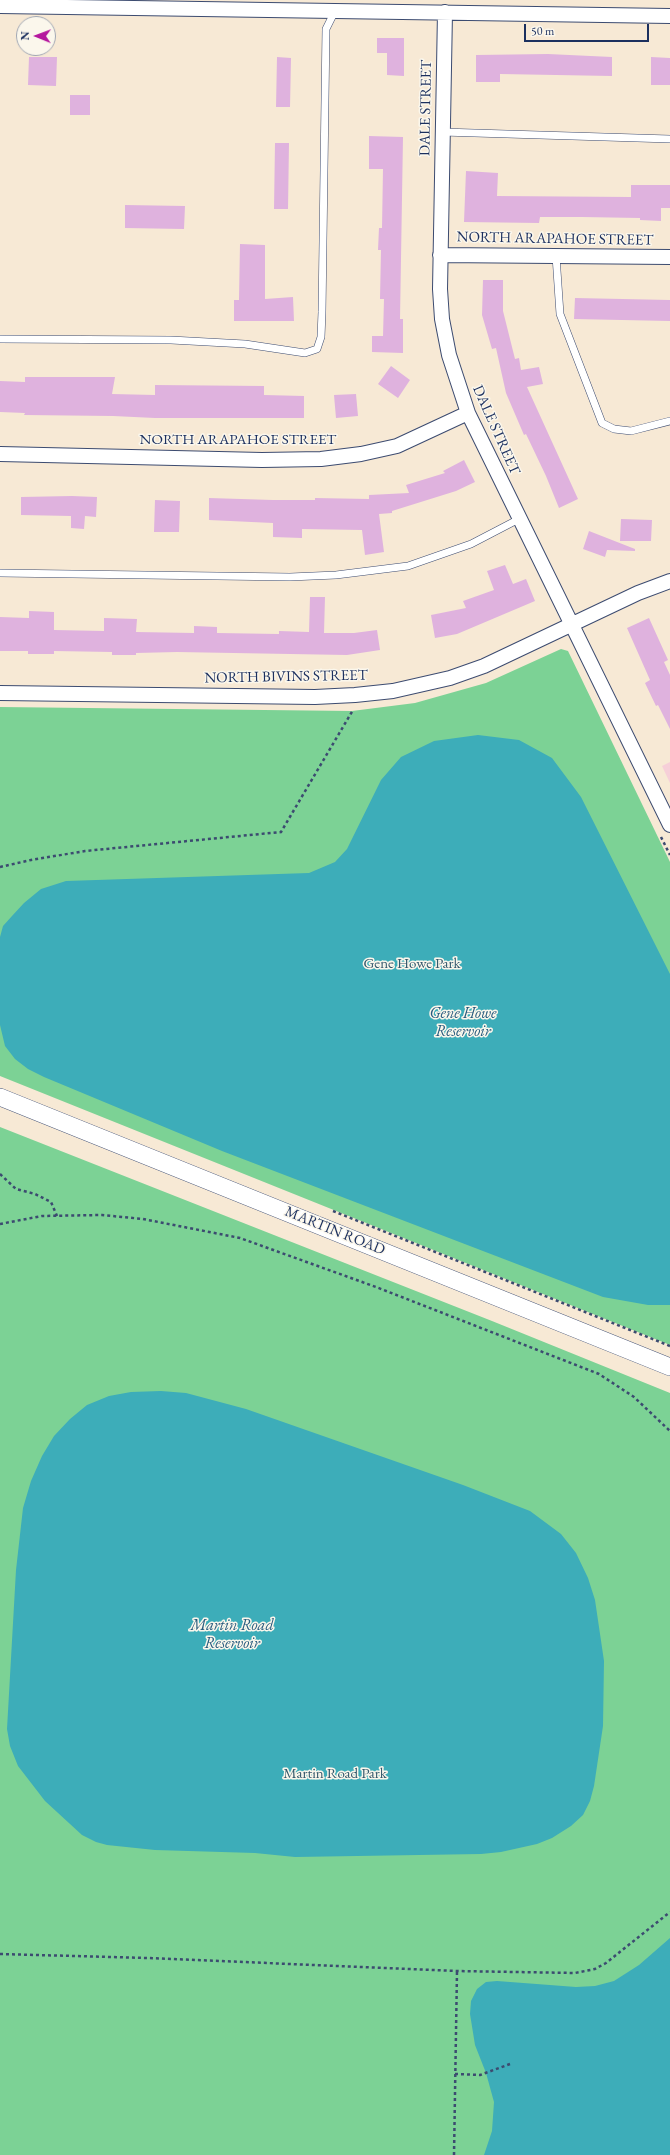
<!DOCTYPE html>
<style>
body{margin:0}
#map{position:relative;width:670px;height:2155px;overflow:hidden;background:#f7e9d5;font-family:"EB Garamond",serif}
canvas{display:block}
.north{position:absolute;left:16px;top:16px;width:40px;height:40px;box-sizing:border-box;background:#fbf7ec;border:1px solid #a1a7b3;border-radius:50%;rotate:271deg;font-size:11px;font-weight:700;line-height:16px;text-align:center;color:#1b2f5e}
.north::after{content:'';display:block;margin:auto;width:14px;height:18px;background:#b5179e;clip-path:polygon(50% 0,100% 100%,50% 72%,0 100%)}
.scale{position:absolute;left:524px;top:24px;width:125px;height:18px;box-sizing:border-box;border:2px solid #1b2f5e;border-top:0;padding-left:5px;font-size:12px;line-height:14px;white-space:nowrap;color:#1b2f5e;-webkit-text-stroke:3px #fbf7ec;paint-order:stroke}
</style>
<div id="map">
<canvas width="670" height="2155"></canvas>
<div class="north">N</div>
<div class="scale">50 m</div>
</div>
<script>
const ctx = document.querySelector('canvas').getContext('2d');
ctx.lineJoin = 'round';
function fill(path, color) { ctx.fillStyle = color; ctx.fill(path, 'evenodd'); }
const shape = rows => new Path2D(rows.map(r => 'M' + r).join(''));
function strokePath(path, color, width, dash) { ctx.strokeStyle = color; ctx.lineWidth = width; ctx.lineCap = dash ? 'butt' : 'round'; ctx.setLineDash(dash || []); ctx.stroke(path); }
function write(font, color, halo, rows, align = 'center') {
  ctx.font = font + ' "EB Garamond",serif'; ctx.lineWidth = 3; ctx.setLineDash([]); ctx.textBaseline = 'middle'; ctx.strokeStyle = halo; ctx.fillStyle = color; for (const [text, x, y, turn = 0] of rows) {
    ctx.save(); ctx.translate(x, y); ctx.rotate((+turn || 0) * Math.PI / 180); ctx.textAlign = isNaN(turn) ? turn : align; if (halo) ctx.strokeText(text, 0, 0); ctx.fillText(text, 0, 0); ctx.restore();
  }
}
const built = shape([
 [670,762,670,783,662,766]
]);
const green = shape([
 [561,649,568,651,670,862,670,1345,0,1076,0,707,352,711,415,703,486,683],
 [0,1127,492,1321,670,1393,670,2155,0,2155]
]);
const water = shape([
 [478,735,519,740,552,758,581,797,670,974,670,1305,648,1305,603,1297,222,1151,44,1077,28,1069,15,1059,5,1046,0,1025,0,937,3,926,12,916,24,903,41,889,66,881,309,873,335,862,347,849,381,780,401,757,434,741],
 [161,1391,186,1393,246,1409,463,1485,530,1511,561,1534,576,1553,588,1578,595,1600,604,1661,603,1726,594,1786,590,1801,583,1815,571,1826,552,1838,537,1844,501,1852,481,1854,295,1857,255,1853,155,1850,107,1845,96,1842,82,1835,45,1801,18,1766,10,1746,7,1729,16,1570,23,1508,31,1481,42,1456,54,1436,70,1419,87,1405,109,1396,131,1392],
 [670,1938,670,2155,484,2155,492,2131,494,2102,486,2073,475,2045,470,2014,471,2001,477,1989,486,1982,497,1981,576,1987,595,1986,614,1981,639,1965]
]);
const building = shape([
 [377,38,404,38,404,76,387,75,387,53,377,53],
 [548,54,612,57,612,76,500,74,500,82,476,82,476,55],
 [29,57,57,57,56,86,28,85],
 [277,57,291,58,290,107,276,107],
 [651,57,670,58,670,85,651,85],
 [70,95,90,95,90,115,70,115],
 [369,136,403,137,400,319,403,319,403,353,372,352,372,336,383,336,384,299,380,299,381,250,378,250,379,228,382,228,383,169,369,169],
 [275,143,289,143,288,209,274,209],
 [466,171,498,173,497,196,631,197,631,185,670,185,670,208,661,208,661,221,640,220,640,218,582,217,540,217,539,223,464,222],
 [125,205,185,206,184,229,125,228],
 [240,244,265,245,265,299,293,297,294,321,234,321,234,300,239,300],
 [483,280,503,280,503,311,515,359,519,358,521,370,539,367,543,384,527,387,578,499,559,508,546,476,526,434,524,435,506,393,496,348,492,349,482,315],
 [575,298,670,300,670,321,574,319],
 [391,366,410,380,398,398,378,384],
 [25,377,115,377,112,394,155,395,155,385,264,386,264,395,304,396,304,418,155,418,113,416,24,415,25,413,0,412,0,381,25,382],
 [356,394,358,416,336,418,334,395],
 [464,460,475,482,456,491,392,511,392,513,379,514,384,552,365,555,362,530,302,529,302,538,273,537,273,523,209,520,209,498,273,500,315,500,315,498,369,499,369,495,409,493,406,485,445,473,443,471],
 [72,496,97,497,96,517,85,516,84,529,71,528,71,516,21,515,21,497],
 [155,500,180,501,179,532,154,532],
 [621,519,652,520,651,541,620,541],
 [589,531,635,549,635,551,607,550,605,557,583,549],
 [505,565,513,584,526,579,535,601,457,634,435,638,431,615,466,608,463,601,494,590,487,571],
 [310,597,325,597,324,633,354,633,377,630,380,650,347,655,177,652,136,653,136,655,112,655,112,652,54,651,54,654,28,654,28,651,0,651,0,617,29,618,29,611,54,612,54,630,104,631,104,618,137,619,136,632,194,633,194,626,217,627,217,633,279,634,279,631,309,632],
 [649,618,668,660,664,662,670,675,670,729,658,705,656,706,645,683,650,680,627,628]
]);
const path = shape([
 [661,837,670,855],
 [0,867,31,860,85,851,281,832,353,710],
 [0,1174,16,1189,35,1194,51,1202,57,1216],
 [333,1211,670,1346],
 [0,1224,42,1216,102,1215,143,1219,240,1238,376,1287,599,1374,634,1397,670,1431],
 [0,1954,148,1958,457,1971,575,1973,595,1969,606,1963,670,1912],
 [455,2074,480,2075,510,2064],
 [454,2155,457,1971]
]);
const service = shape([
 [442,132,670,139],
 [556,256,560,314,602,423,614,429,631,431,670,421],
 [0,339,171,340,245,344,305,353,317,349,321,337,322,312,326,29,335,11],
 [0,573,290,577,336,575,408,566,471,544,519,519]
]);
const minor = shape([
 [0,6,670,16],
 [445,12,440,289,442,319,449,355,468,413,670,825],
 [440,255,670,257],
 [0,454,262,460,321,459,361,454,397,446,468,413],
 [0,693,315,697,355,695,393,691,450,678,484,666,638,593,670,581]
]);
const tertiary = shape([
 [0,1097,670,1367]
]);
const streetNames = [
 ["DALE STREET",426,108,-89],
 ["NORTH ARAPAHOE STREET",555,239,1],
 ["DALE STREET",496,430,66],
 ["NORTH ARAPAHOE STREET",238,440],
 ["NORTH BIVINS STREET",286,677,-1],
 ["MARTIN ROAD",335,1231,22]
];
const parkNames = [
 ["Gene Howe Park",412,964],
 ["Martin Road Park",335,1774]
];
const waterNames = [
 ["Gene Howe",463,1014],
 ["Reservoir",463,1032],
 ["Martin Road",232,1626],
 ["Reservoir",232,1644]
];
fill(built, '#f6cfd8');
fill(green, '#7cd295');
fill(water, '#3dadb9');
fill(building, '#dfb2de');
strokePath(service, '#3c4b70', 8);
strokePath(minor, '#3c4b70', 16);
strokePath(tertiary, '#3c4b70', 18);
strokePath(path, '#3c4b70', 2.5, [3, 3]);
strokePath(service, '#fff', 7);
strokePath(minor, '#fff', 14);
strokePath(tertiary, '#fff', 17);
write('15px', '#1b2f5e', '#fbf7ec', streetNames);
write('15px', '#33586c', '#fbf7ec', parkNames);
write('italic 16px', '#275b7e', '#fbf7ec', waterNames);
</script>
